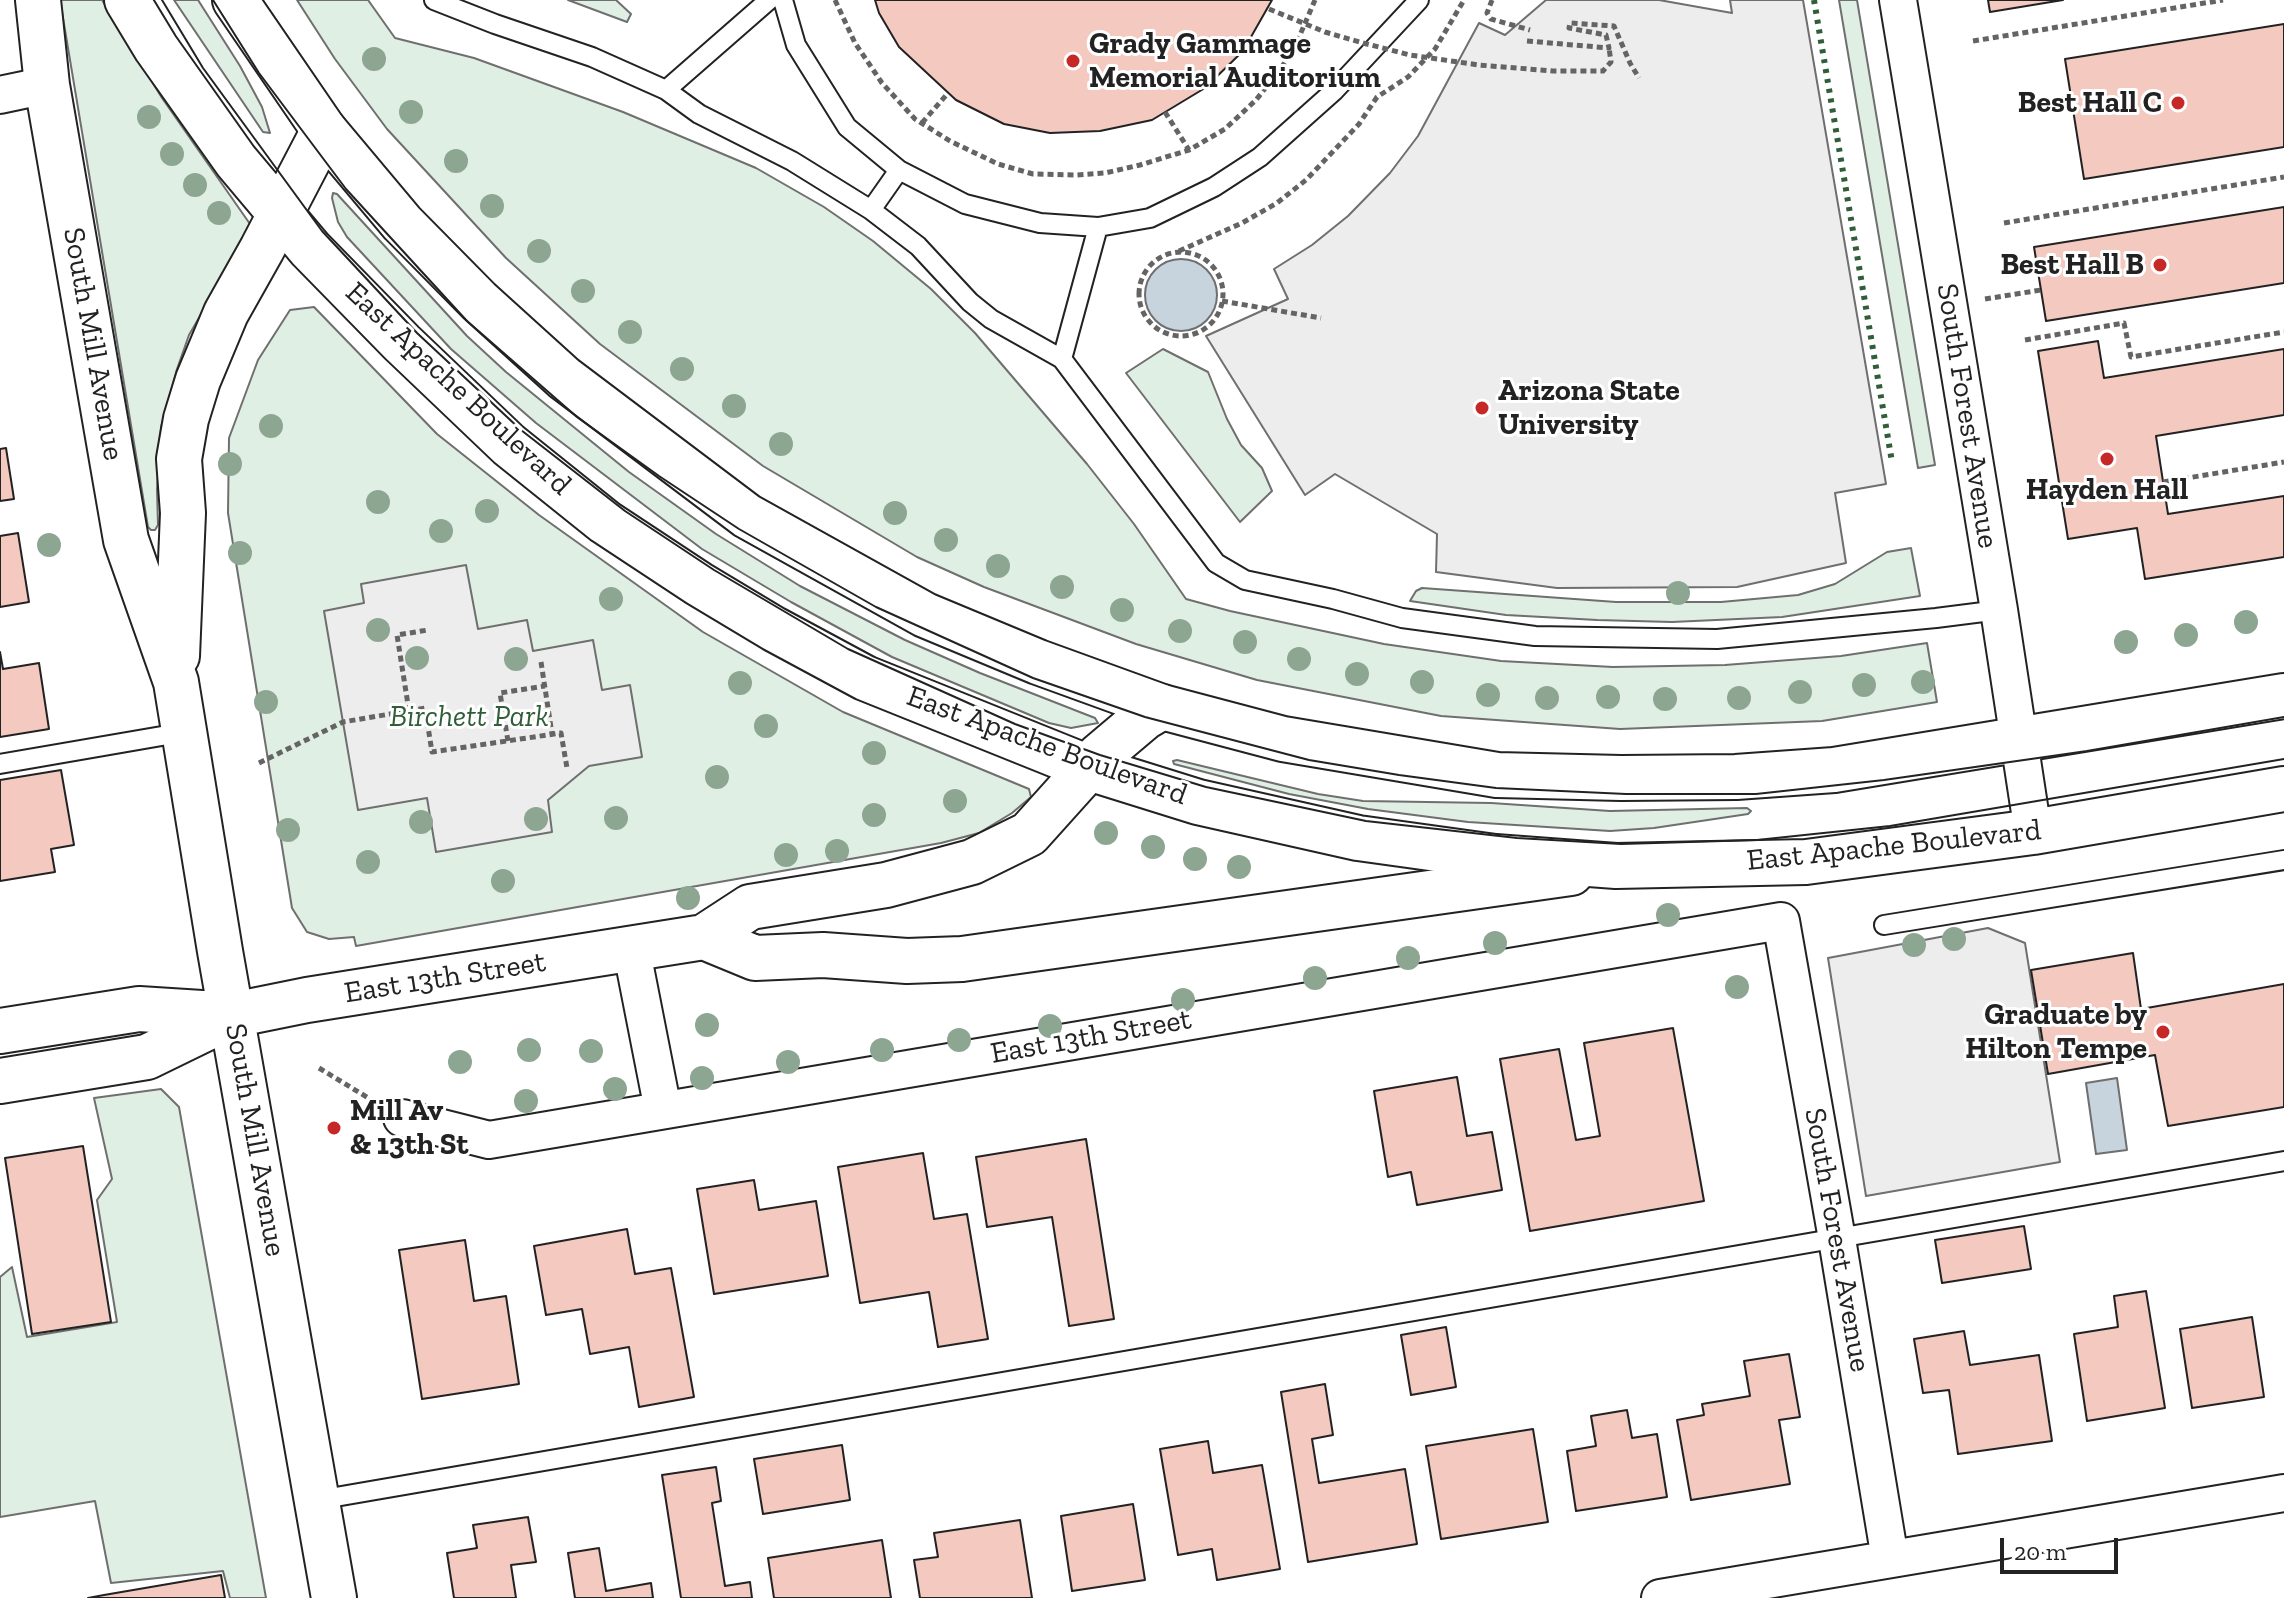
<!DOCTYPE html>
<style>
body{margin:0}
#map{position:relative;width:2284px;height:1598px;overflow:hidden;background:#fff;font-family:"Zilla Slab",serif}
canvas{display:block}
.scale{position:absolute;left:2000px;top:1538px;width:118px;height:36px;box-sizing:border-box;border:4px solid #222;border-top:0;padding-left:10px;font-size:24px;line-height:28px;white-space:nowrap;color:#222;-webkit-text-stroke:6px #fff;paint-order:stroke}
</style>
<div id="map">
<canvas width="2284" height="1598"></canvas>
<div class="scale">20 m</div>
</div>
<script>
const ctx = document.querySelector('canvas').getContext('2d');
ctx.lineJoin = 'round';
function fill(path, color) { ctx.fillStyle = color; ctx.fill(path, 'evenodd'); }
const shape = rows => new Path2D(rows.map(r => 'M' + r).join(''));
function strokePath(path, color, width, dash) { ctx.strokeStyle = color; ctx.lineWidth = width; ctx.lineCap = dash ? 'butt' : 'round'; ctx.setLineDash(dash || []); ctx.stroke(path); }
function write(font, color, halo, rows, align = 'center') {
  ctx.font = font + ' "Zilla Slab",serif'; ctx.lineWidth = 6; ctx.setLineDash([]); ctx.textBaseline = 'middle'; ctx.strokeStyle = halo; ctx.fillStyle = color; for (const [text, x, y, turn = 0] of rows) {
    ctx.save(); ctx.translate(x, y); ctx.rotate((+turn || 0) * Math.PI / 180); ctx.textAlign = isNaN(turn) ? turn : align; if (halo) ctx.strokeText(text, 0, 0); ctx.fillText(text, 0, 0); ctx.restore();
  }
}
const green = shape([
 [60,0,102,0,162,98,250,224,249,232,189,335,177,369,161,427,157,489,158,525,155,530,151,530,148,527,60,0],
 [174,0,198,0,240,66,262,107,270,133,263,132,174,0],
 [297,0,368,0,395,38,474,58,623,112,756,168,824,207,873,241,931,289,975,333,1087,464,1134,524,1186,599,1230,611,1384,644,1501,661,1613,667,1725,665,1841,656,1927,643,1937,702,1822,721,1620,729,1441,716,1257,680,1136,644,984,587,917,557,763,466,600,344,506,258,387,129,335,59,297,0],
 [568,0,616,0,631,14,627,22,568,0],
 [1839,0,1857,0,1935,465,1918,468,1839,0],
 [333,193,337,194,467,336,506,372,629,472,716,534,800,586,905,640,980,673,1095,718,1098,723,1071,728,1049,723,892,657,791,602,702,549,536,423,451,349,347,237,338,222,332,198,333,193],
 [314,307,437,434,539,515,703,632,843,712,1029,789,1031,797,1012,813,979,833,941,843,356,946,354,937,329,939,307,932,292,908,228,513,229,438,258,360,290,310,314,307],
 [1163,349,1208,372,1227,419,1241,445,1262,468,1272,491,1240,522,1126,373,1163,349],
 [1911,548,1920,596,1782,617,1672,622,1597,620,1506,615,1410,601,1416,591,1422,588,1616,602,1721,602,1798,595,1835,584,1887,552,1911,548],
 [1177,760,1318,794,1363,801,1491,803,1610,811,1747,808,1751,811,1748,814,1654,828,1610,831,1468,822,1368,809,1289,794,1174,764,1173,761,1177,760],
 [161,1089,179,1107,266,1598,230,1598,223,1571,111,1583,95,1501,0,1517,0,1277,12,1267,27,1337,117,1322,97,1200,112,1179,94,1098,161,1089]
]);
const parking = shape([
 [1546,0,1659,0,1732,13,1730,0,1803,0,1886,484,1835,493,1846,563,1737,587,1557,588,1436,572,1437,534,1335,474,1305,495,1206,336,1288,299,1274,269,1312,245,1348,216,1390,173,1418,136,1479,23,1505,35,1546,0],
 [466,565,478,629,527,620,533,651,593,640,602,690,630,685,642,757,589,766,548,800,552,832,436,852,427,798,358,810,324,611,364,603,361,584,466,565],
 [1988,928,2025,943,2060,1162,1866,1196,1828,958,1988,928]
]);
const water = shape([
 '1145 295a36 36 0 1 1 72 0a36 36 0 1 1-72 0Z',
 [2117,1078,2127,1150,2096,1154,2086,1083,2117,1078]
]);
const building = shape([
 [875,0,1272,0,1243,51,1205,88,1152,120,1100,131,1050,133,1004,124,956,100,899,47,879,13,875,0],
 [1988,0,2063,0,1990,12,1988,0],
 [2284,24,2284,147,2084,179,2065,59,2284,24],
 [2284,207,2284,283,2046,321,2034,247,2284,207],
 [2098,341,2104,378,2284,349,2284,415,2156,436,2168,514,2284,496,2284,557,2145,579,2137,528,2068,539,2038,351,2098,341],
 [6,448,14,499,0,501,0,449,6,448],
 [18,533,29,602,0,607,0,536,18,533],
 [0,652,3,669,39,663,49,729,0,737,0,652],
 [61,770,74,845,51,849,55,872,0,881,0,780,61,770],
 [2133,953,2141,1009,2284,984,2284,1107,2168,1126,2155,1055,2048,1074,2031,970,2133,953],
 [1673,1028,1704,1201,1530,1231,1500,1059,1559,1049,1576,1140,1600,1136,1584,1043,1673,1028],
 [1457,1077,1467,1136,1492,1132,1502,1190,1417,1205,1411,1172,1388,1177,1374,1091,1457,1077],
 [1086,1139,1114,1319,1069,1326,1052,1217,987,1227,976,1157,1086,1139],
 [83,1146,111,1322,32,1334,5,1158,83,1146],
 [923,1153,934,1219,967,1214,988,1339,938,1347,929,1292,860,1303,838,1167,923,1153],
 [754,1180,759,1210,816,1201,828,1276,714,1294,697,1189,754,1180],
 [2024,1226,2031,1269,1942,1283,1935,1240,2024,1226],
 [627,1229,635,1274,671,1268,694,1397,639,1407,629,1347,590,1354,582,1309,546,1315,534,1246,627,1229],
 [465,1240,474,1301,506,1296,519,1384,422,1399,399,1250,465,1240],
 [2146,1291,2165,1408,2087,1421,2074,1334,2118,1327,2114,1296,2146,1291],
 [2252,1317,2264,1397,2192,1408,2180,1329,2252,1317],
 [1446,1327,1456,1387,1411,1395,1401,1335,1446,1327],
 [1964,1331,1970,1365,2039,1355,2052,1441,1958,1454,1949,1390,1923,1393,1914,1339,1964,1331],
 [1789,1354,1800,1417,1779,1420,1790,1484,1691,1500,1677,1420,1704,1415,1702,1404,1750,1396,1744,1361,1789,1354],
 [1325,1384,1333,1435,1312,1439,1319,1483,1405,1469,1417,1544,1308,1562,1281,1392,1325,1384],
 [1627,1410,1632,1438,1657,1434,1667,1497,1576,1511,1567,1451,1596,1446,1591,1416,1627,1410],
 [1533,1429,1548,1522,1441,1539,1426,1446,1533,1429],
 [1208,1441,1213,1473,1262,1465,1280,1569,1217,1580,1212,1549,1178,1555,1160,1449,1208,1441],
 [842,1445,850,1500,763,1514,754,1459,842,1445],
 [716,1467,721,1501,712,1503,725,1586,750,1582,752,1598,681,1598,662,1475,716,1467],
 [1133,1504,1145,1580,1072,1591,1061,1516,1133,1504],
 [528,1517,536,1562,511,1565,516,1598,454,1598,447,1553,477,1548,473,1525,528,1517],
 [1020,1520,1032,1598,920,1598,914,1560,938,1557,934,1533,1020,1520],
 [882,1540,891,1598,774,1598,768,1558,882,1540],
 [599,1548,606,1591,651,1583,653,1598,575,1598,568,1553,599,1548],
 [221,1575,225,1598,88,1598,104,1595,221,1575]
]);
const path = shape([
 [835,0,855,43,882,83,915,119,950,141,998,164,1033,174,1076,175,1105,173,1140,165,1189,150,1225,129,1256,100,1281,68,1294,49,1315,0],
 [1492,0,1487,13,1491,19,1530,30],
 [1527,41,1609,48,1606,35,1569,28,1570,23,1614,26,1630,63,1639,78],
 [1973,41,2223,0],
 [1165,112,1189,150],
 [922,123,948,93],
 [2004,223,2284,177],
 [1179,251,1242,223,1277,203,1306,180,1359,124,1377,97,1408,77,1435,49,1464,0],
 '1139 294a42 42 0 1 1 84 0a42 42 0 1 1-84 0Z',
 [1985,299,2041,290],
 [1222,301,1321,318],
 [2025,340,2124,323,2131,357,2284,332],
 [2163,482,2284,462],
 [541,662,552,734],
 [409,711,397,635,428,630],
 [508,741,500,693,545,686],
 [259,763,343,722,425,708,432,752,561,733,567,768],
 [319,1068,370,1099]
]);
const lane = shape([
 [434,0,495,24,592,57,666,90,699,114,792,161,871,210,918,246,970,302,991,319,1062,359,1216,563,1245,580,1333,599,1402,618,1535,636,1717,639,1936,618,1999,610],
 [783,0,796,45,847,127,899,170,965,204,1040,223,1098,227,1150,218,1214,187,1260,157,1334,91,1419,0],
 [666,90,769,0],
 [871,210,899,170],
 [1062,359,1098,227],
 [0,764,185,732],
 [1884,925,2284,860],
 [318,1500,2284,1161]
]);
const street = shape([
 [1898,0,1999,610,2033,832],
 [0,95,47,85],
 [631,947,663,1110],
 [402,1118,489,1140,1781,921,1837,1239,1890,1559],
 [1660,1598,2284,1493]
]);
const secondary = shape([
 [38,0,47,85,126,540,176,682,220,951,334,1598],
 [177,656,183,513,179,459,186,419,198,380,226,313,262,249,324,130],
 [704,937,755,958,823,955,907,961,962,959,1571,873],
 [0,1031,139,1009,233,1015,307,1000,704,937,750,907,886,885,972,862,1029,834,1100,755,1145,717,1162,707],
 [0,1081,147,1057,231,1016]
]);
const primary = shape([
 [127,0,156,48,236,161,310,249,402,343,509,445,605,522,699,584,774,629,865,678,1089,768,1198,802,1358,838,1495,857,1616,866,1806,862,2033,832,2284,789],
 [235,0,324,130,402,223,479,301,564,378,747,516,925,615,1038,662,1162,707,1283,739,1497,775,1621,778,1736,777,1834,770,2284,696]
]);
const tram = shape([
 [162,0,203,68,322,231,417,333,521,430,625,511,714,570,848,649,1015,724,1100,755,1206,787,1366,821,1517,838,1621,844,1757,840,1890,826,2284,759],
 [213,0,259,73,346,189,467,321,577,417,659,476,739,529,876,607,1033,678,1145,717,1309,760,1399,775,1496,788,1626,794,1756,794,1884,780,2087,751,2284,717]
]);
const pathBridge = shape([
 [1269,9,1325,32,1363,43,1410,55,1479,65,1553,71,1603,71,1611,62,1609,48]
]);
const hedge = shape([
 [1814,0,1892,462]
]);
const trees = [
 [374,59],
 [411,112],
 [149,117],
 [172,154],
 [456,161],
 [195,185],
 [492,206],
 [219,213],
 [539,251],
 [583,291],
 [630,332],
 [682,369],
 [734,406],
 [271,426],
 [781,444],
 [230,464],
 [378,502],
 [487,511],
 [895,513],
 [441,531],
 [946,540],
 [49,545],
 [240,553],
 [998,566],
 [1062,587],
 [1678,593],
 [611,599],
 [1122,610],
 [2246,622],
 [378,630],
 [1180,631],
 [2186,635],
 [1245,642],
 [2126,642],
 [417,658],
 [516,659],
 [1299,659],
 [1357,674],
 [1422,682],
 [1923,682],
 [740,683],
 [1864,685],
 [1800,692],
 [1488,695],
 [1608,697],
 [1547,698],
 [1739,698],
 [1665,699],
 [266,702],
 [766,726],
 [874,753],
 [717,777],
 [955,801],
 [874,815],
 [616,818],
 [536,819],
 [421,822],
 [288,830],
 [1106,833],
 [1153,847],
 [837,851],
 [786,855],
 [1195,859],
 [368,862],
 [1239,867],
 [503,881],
 [688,898],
 [1668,915],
 [1954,939],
 [1495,943],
 [1914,945],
 [1408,958],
 [1315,978],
 [1737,987],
 [1183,1000],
 [707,1025],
 [1050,1026],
 [959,1040],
 [529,1050],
 [882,1050],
 [591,1051],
 [460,1062],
 [788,1062],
 [702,1078],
 [615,1089],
 [526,1101]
];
const markers = [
 [1073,61,8,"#c62828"],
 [2178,103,8,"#c62828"],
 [2160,265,8,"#c62828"],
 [1482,408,8,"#c62828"],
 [2107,459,8,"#c62828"],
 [2163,1032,8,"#c62828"],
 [334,1128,8,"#c62828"]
];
const poiNames = [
 ["Grady Gammage",1089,44],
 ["Memorial Auditorium",1089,78],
 ["Best Hall C",2162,103,"right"],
 ["Best Hall B",2144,265,"right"],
 ["Arizona State",1498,391],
 ["University",1498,425],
 ["Hayden Hall",2107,490,"center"],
 ["Graduate by",2147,1015,"right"],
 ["Hilton Tempe",2147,1049,"right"],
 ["Mill Av",350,1111],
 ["& 13th St",350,1145]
];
const streetNames = [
 ["South Mill Avenue",93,344,80],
 ["East Apache Boulevard",458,389,43],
 ["South Forest Avenue",1967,416,81],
 ["East Apache Boulevard",1047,746,20],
 ["East Apache Boulevard",1894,846,-6],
 ["East 13th Street",445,978,-9],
 ["East 13th Street",1091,1037,-10],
 ["South Mill Avenue",255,1140,80],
 ["South Forest Avenue",1837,1240,80]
];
const parkNames = [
 ["Birchett Park",469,717]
];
fill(green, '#e0efe3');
strokePath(green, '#6f6f6f', 2);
fill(parking, '#ededed');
strokePath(parking, '#6f6f6f', 2);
fill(water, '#c7d3dd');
strokePath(water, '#6f6f6f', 2);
fill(building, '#f3c9c0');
strokePath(building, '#222', 2);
strokePath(lane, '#222', 22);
strokePath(street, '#222', 40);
strokePath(secondary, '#222', 48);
strokePath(primary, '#222', 48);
strokePath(path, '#646464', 5, [6, 4]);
strokePath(lane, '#fff', 18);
strokePath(street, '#fff', 36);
strokePath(secondary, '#fff', 44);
strokePath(primary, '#fff', 44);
strokePath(tram, '#222', 2);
strokePath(pathBridge, '#646464', 5, [6, 4]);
strokePath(hedge, '#2f5e38', 6, [4, 6]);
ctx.fillStyle = '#8da692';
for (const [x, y] of trees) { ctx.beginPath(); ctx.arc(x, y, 12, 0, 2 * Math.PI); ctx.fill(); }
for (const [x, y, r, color] of markers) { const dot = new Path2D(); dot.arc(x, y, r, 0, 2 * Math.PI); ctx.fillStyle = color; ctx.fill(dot); strokePath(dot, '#fff', 3); }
write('bold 30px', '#222', '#fff', poiNames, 'left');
write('30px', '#222', '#fff', streetNames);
write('italic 30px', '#2f5e38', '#fff', parkNames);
</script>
